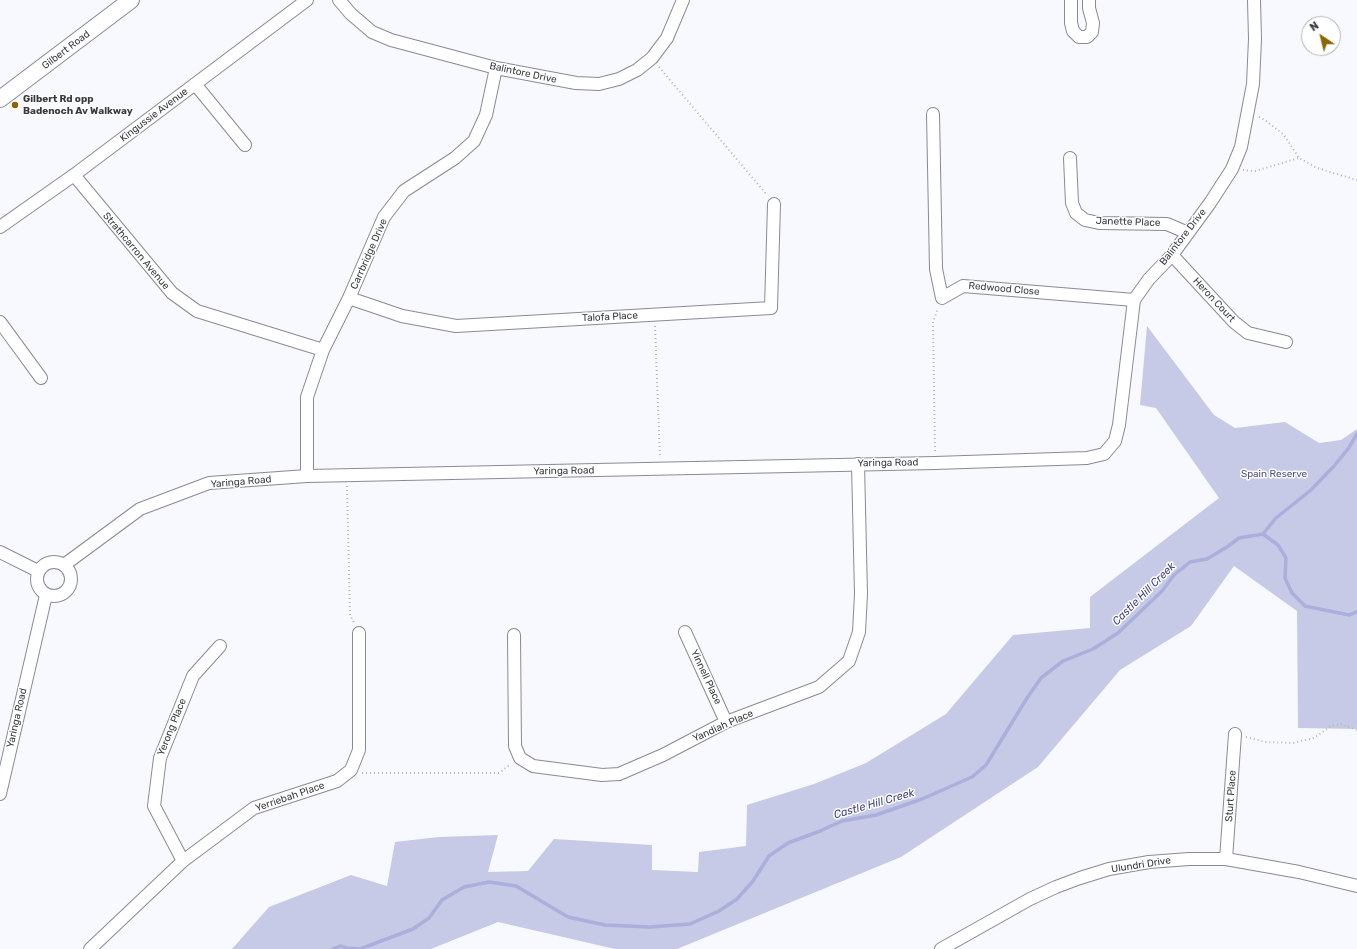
<!DOCTYPE html>
<style>
body{margin:0}
#map{position:relative;width:1357px;height:949px;overflow:hidden;background:#f8f9fe;font-family:Rubik,sans-serif}
canvas{display:block}
.north{position:absolute;left:1301px;top:16px;width:40px;height:40px;box-sizing:border-box;background:#fff;border:1px solid #b0b0b2;border-radius:50%;rotate:325deg;font-size:11px;font-weight:700;line-height:16px;text-align:center;color:#393a3f}
.north::after{content:'';display:block;margin:auto;width:14px;height:18px;background:#8b6605;clip-path:polygon(50% 0,100% 100%,50% 72%,0 100%)}
</style>
<div id="map">
<canvas width="1357" height="949"></canvas>
<div class="north">N</div>
</div>
<script>
const ctx = document.querySelector('canvas').getContext('2d');
ctx.lineJoin = 'round';
function fill(path, color) { ctx.fillStyle = color; ctx.fill(path, 'evenodd'); }
const shape = rows => new Path2D(rows.map(r => 'M' + r).join(''));
function strokePath(path, color, width, dash) { ctx.strokeStyle = color; ctx.lineWidth = width; ctx.lineCap = dash ? 'butt' : 'round'; ctx.setLineDash(dash || []); ctx.stroke(path); }
function write(font, color, halo, rows, align = 'center') {
  ctx.font = font + ' Rubik,sans-serif'; ctx.lineWidth = 3; ctx.setLineDash([]); ctx.textBaseline = 'middle'; ctx.strokeStyle = halo; ctx.fillStyle = color; for (const [text, x, y, turn = 0] of rows) {
    ctx.save(); ctx.translate(x, y); ctx.rotate((+turn || 0) * Math.PI / 180); ctx.textAlign = isNaN(turn) ? turn : align; if (halo) ctx.strokeText(text, 0, 0); ctx.fillText(text, 0, 0); ctx.restore();
  }
}
const green = shape([
 [1147,326,1214,415,1235,428,1285,422,1319,443,1341,440,1357,429,1357,729,1298,728,1297,611,1234,566,1191,626,1120,670,1038,767,901,857,677,949,615,949,498,922,431,949,232,949,269,907,351,875,387,886,395,842,439,837,498,835,488,872,528,871,554,839,652,845,652,870,698,872,699,852,746,846,747,805,814,784,866,763,946,714,1013,635,1090,628,1090,597,1219,498,1156,408,1140,405]
]);
const stream = shape([
 [1263,534,1276,518,1311,490,1334,466,1348,449,1357,434],
 [333,949,341,946,346,948,360,949,413,929,429,918,442,900,464,887,489,882,516,886,568,917,605,925,650,927,690,924,719,911,737,899,753,881,769,856,788,843,820,831,842,821,876,815,922,799,972,777,986,765,1027,698,1041,678,1063,661,1093,649,1118,633,1162,591,1174,575,1190,562,1207,559,1227,547,1239,538,1263,534,1278,545,1286,558,1285,578,1292,593,1305,606,1349,615,1357,612]
]);
const path = shape([
 [659,67,767,195],
 [1259,117,1265,120,1284,135,1299,158,1317,168,1357,180],
 [1243,170,1255,171,1299,158],
 [655,326,660,458],
 [935,451,933,322,938,308],
 [347,486,350,615,354,623],
 [1246,737,1265,742,1293,743,1314,738,1331,726,1341,724,1357,730],
 [362,773,499,773,511,764]
]);
const minor = shape([
 [339,0,351,14,372,32,391,40,496,68,576,83,599,84,619,79,637,70,652,58,667,38,683,0],
 [1071,0,1071,23,1073,31,1079,37,1087,37,1092,32,1093,23,1089,8,1089,0],
 [195,84,245,145],
 [933,114,936,269,942,298,963,286,1134,300],
 [1070,158,1072,203,1076,213,1085,220,1099,223,1167,224,1188,233],
 [74,175,172,293,197,311,323,350],
 [0,227,74,175,307,0],
 [1172,255,1234,322,1248,333,1286,342],
 [349,298,402,316,456,326,771,308,774,204],
 [0,322,41,378],
 [307,476,307,397,323,350,349,298,384,217,404,191,455,158,474,141,486,115,496,68],
 [0,552,38,571],
 '37 579a17 17 0 1 1 34 0a17 17 0 1 1-34 0Z',
 [64,565,140,509,209,483,307,476,935,463,1087,458,1104,454,1115,441,1119,425,1134,300,1149,279,1172,255,1210,203,1232,169,1241,147,1253,84,1255,39,1254,0],
 [685,632,726,722],
 [514,635,515,746,520,758,533,766,602,775,619,774,663,755,726,722,819,687,849,661,859,632,861,594,858,464],
 [0,794,46,595],
 [1226,859,1235,734],
 [183,861,154,806,160,758,193,676,220,646],
 [90,949,183,861,254,808,337,781,351,770,359,750,359,633],
 [941,949,1030,899,1056,887,1080,878,1109,869,1149,862,1189,859,1226,859,1299,872,1357,886]
]);
const major = shape([
 [0,99,131,0]
]);
const markers = [
 [15,105,4,"#8b6605"]
];
const streetNames = [
 ["Gilbert Road",66,50,-37],
 ["Balintore Drive",523,73,12],
 ["Kingussie Avenue",154,115,-37],
 ["Janette Place",1128,222,2],
 ["Balintore Drive",1183,237,-52],
 ["Strathcarron Avenue",136,251,50],
 ["Carrbridge Drive",369,254,-66],
 ["Redwood Close",1004,289,5],
 ["Heron Court",1214,300,47],
 ["Talofa Place",610,317,-3],
 ["Yaringa Road",888,463,-1],
 ["Yaringa Road",564,471,-1],
 ["Yaringa Road",241,482,-5],
 ["Yinnell Place",706,677,65],
 ["Yaringa Road",17,718,-77],
 ["Yandiah Place",723,726,-24],
 ["Yerong Place",172,727,-68],
 ["Sturt Place",1231,796,-86],
 ["Yerriebah Place",290,797,-19],
 ["Ulundri Drive",1141,865,-9]
];
const poiNames = [
 ["Gilbert Rd opp",23,99],
 ["Badenoch Av Walkway",23,111]
];
const parkNames = [
 ["Spain Reserve",1274,474]
];
const waterNames = [
 ["Castle Hill Creek",1144,594,-45],
 ["Castle Hill Creek",874,804,-16]
];
fill(green, '#c7cae6');
strokePath(stream, '#abafdb', 3.5);
strokePath(minor, '#898a96', 14);
strokePath(major, '#898a96', 18);
strokePath(path, '#b4b5ba', 2, [1, 3]);
strokePath(minor, '#fff', 12);
strokePath(major, '#fff', 16);
for (const [x, y, r, color] of markers) { const dot = new Path2D(); dot.arc(x, y, r, 0, 2 * Math.PI); ctx.fillStyle = color; ctx.fill(dot); strokePath(dot, '#fff', 1.5); }
write('10px', '#393a3f', '#fff', streetNames);
write('bold 10px', '#393a3f', '#fff', poiNames, 'left');
write('10px', '#4d4f88', '#fff', parkNames);
write('italic 11px', '#43447c', '#fff', waterNames);
</script>
